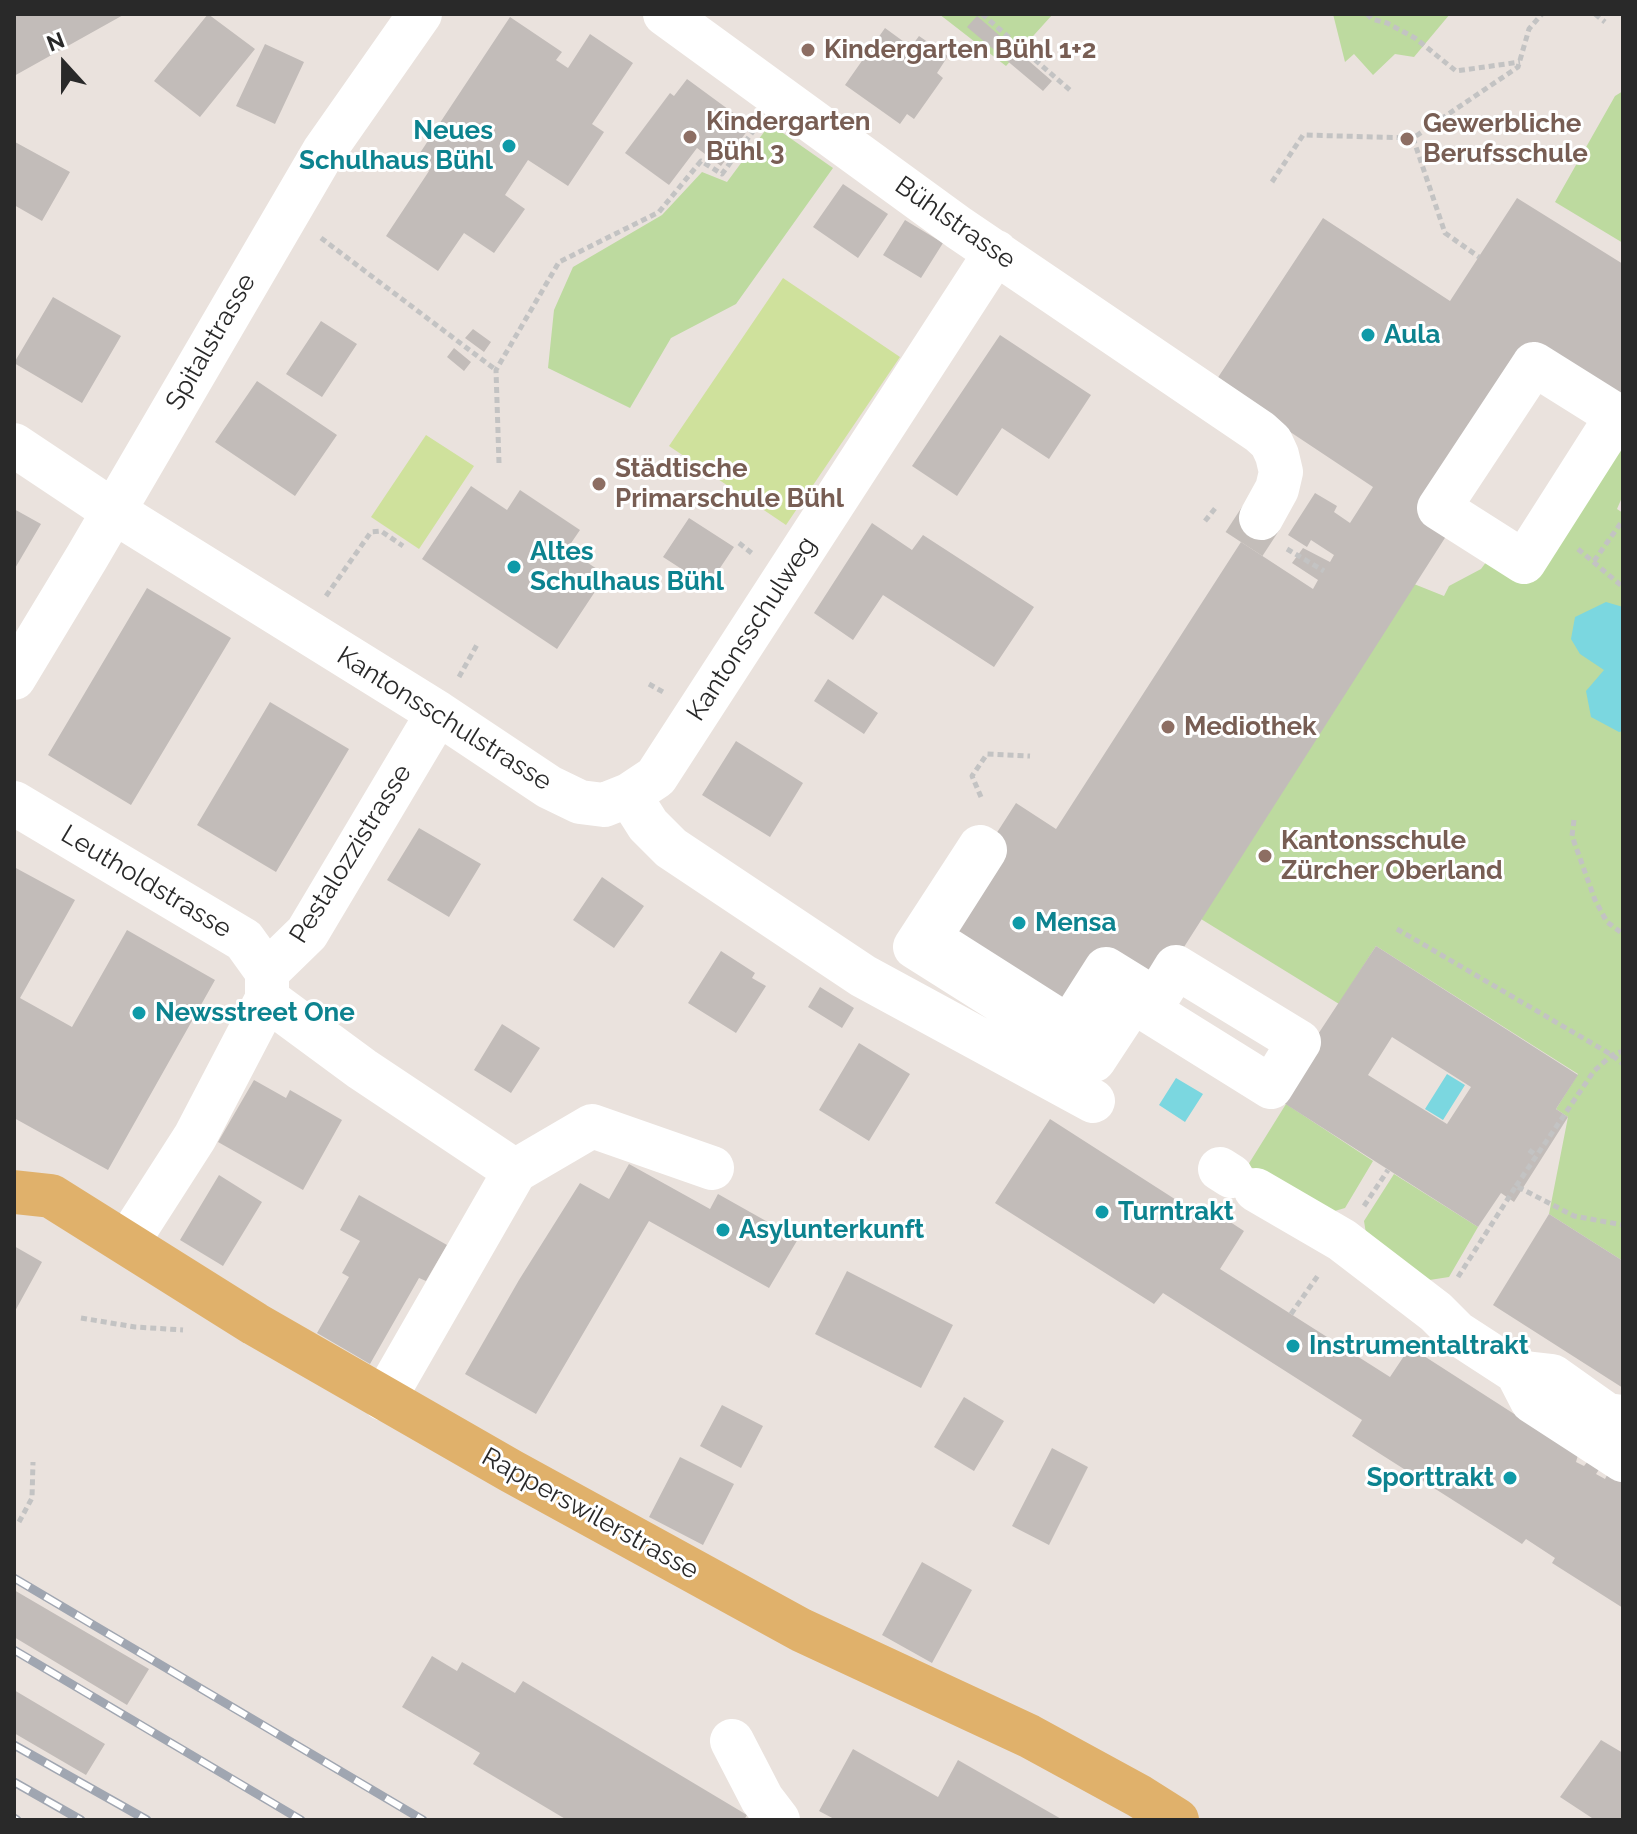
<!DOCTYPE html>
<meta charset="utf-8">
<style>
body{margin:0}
#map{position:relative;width:1637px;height:1834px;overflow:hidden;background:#eae2dd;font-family:Raleway,sans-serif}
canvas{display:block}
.frame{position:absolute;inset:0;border:16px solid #292929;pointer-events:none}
.north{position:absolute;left:24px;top:24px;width:80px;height:80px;-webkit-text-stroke:6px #fff;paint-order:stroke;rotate:339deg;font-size:22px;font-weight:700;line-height:32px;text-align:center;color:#292929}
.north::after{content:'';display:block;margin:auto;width:28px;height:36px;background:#292929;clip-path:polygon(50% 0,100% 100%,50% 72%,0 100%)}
</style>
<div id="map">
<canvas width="1637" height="1834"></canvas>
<div class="frame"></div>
<div class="north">N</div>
</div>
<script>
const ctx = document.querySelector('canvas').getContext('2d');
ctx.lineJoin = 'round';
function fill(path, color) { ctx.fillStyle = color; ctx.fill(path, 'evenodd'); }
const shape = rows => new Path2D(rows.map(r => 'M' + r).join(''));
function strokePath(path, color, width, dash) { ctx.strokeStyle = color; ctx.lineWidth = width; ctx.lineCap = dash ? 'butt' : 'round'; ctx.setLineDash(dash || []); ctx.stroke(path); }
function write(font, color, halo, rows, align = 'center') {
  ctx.font = font + ' Raleway,sans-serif'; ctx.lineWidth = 6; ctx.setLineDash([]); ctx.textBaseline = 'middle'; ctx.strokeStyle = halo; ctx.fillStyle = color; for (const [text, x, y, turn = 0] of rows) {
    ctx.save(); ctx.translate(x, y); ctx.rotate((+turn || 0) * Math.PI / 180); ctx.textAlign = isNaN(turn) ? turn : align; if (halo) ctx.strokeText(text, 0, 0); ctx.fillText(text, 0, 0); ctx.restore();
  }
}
const green = shape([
 [939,14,1053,14,1006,66],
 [1333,14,1450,14,1414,57,1395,54,1373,75,1354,54,1345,62],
 [1623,91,1623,243,1555,202,1615,96],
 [770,124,833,168,736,304,671,338,630,408,548,368,554,310,573,267,662,215,702,172,727,182],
 [1623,420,1623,495,1617,509,1623,513,1623,1261,1549,1214,1568,1117,1556,1109,1578,1074,1376,946,1339,1004,1201,919,1414,584,1444,596,1449,586,1481,569,1498,546,1523,562],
 [1286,1104,1373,1161,1345,1208,1321,1215,1248,1165],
 [1394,1174,1478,1227,1449,1277,1423,1281,1368,1246,1364,1221]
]);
const pitch = shape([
 [783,278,900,357,786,525,669,446],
 [426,435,474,466,419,549,371,517]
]);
const water = shape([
 [1606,602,1623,607,1623,731,1619,732,1591,717,1586,691,1604,670,1580,654,1571,639,1575,617],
 [1447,1074,1465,1085,1443,1120,1425,1109],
 [1176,1078,1203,1094,1185,1122,1159,1105]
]);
const building = shape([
 [17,14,125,14,14,76,14,16],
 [208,14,255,49,200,117,154,81],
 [977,16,1052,81,1043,91,967,27],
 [510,17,562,52,556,60,568,68,590,34,633,63,592,124,604,132,568,186,528,160,505,195,525,209,494,253,464,233,438,271,386,236,429,171,414,162],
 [885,28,911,47,919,36,948,56,937,73,943,78,914,119,907,114,900,124,845,85],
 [265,44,304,62,275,124,236,106],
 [687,79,751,126,721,166,697,148,669,185,625,153,670,93,674,96],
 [15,142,70,172,42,221,14,205],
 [843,184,888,214,858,258,813,227],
 [1517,198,1623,264,1623,420,1534,364,1457,519,1177,958,1069,1027,929,938,1016,803,1056,829,1241,542,1313,589,1318,580,1292,563,1303,548,1330,562,1334,555,1311,540,1307,547,1288,535,1315,493,1337,506,1334,512,1350,523,1373,487,1215,382,1323,218,1450,301],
 [905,220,943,243,921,278,883,255],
 [53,297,121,336,82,403,14,363],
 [321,321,357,344,322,397,286,374],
 [473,329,491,342,484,352,465,338],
 [1000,335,1091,395,1049,459,1002,428,957,496,912,466],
 [454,348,471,362,464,371,447,357],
 [257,381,337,435,295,496,215,442],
 [471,486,507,510,520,490,580,530,567,549,606,575,557,649,422,559],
 [14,509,41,524,14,570],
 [689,518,734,547,708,586,663,557],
 [872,523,912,550,923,535,1034,607,994,667,883,595,853,640,814,613],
 [147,588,231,638,131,805,48,755],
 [828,679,878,713,864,734,814,701],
 [270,702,349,749,276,872,197,825],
 [736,741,803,783,770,837,702,795],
 [419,828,481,864,449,917,387,880],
 [14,867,75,900,20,998,72,1027,127,930,215,980,108,1170,14,1118],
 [602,877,644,906,614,948,573,920],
 [1376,946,1578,1075,1556,1109,1568,1117,1514,1202,1501,1193,1478,1227,1276,1098],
 [1392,1037,1471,1087,1447,1124,1368,1075],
 [721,951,755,973,752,978,766,986,736,1033,688,1003],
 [820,987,854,1008,842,1028,808,1007],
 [502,1024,540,1048,511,1093,474,1070],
 [859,1043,910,1074,869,1141,819,1110],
 [254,1080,286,1098,290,1090,342,1120,303,1190,218,1142],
 [1050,1119,1209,1221,1215,1212,1244,1231,1220,1269,1390,1377,1410,1347,1578,1455,1576,1462,1584,1466,1588,1461,1600,1468,1596,1474,1605,1479,1608,1473,1623,1483,1623,1608,1552,1563,1555,1558,1526,1539,1522,1544,1352,1436,1362,1420,1163,1293,1154,1304,995,1203],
 [629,1164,710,1209,718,1194,798,1239,769,1288,649,1221,536,1414,465,1374,519,1280,580,1183,609,1199],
 [219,1175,262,1202,223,1266,180,1240],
 [359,1195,447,1245,426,1281,419,1278,370,1364,317,1333,349,1277,342,1273,360,1241,340,1230],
 [1549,1214,1623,1261,1623,1388,1493,1305],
 [14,1246,42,1262,14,1313],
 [847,1271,953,1325,921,1388,815,1334],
 [964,1397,1004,1421,974,1471,934,1447],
 [722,1405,763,1426,741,1468,700,1446],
 [1052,1448,1088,1467,1049,1545,1012,1526],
 [680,1457,734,1484,703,1545,649,1517],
 [922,1562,972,1590,932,1663,882,1635],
 [14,1590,149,1669,127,1705,14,1637],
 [432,1656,457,1671,462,1662,515,1693,523,1681,747,1815,744,1820,567,1820,473,1764,480,1753,402,1707],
 [14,1690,105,1744,86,1775,14,1733],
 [1601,1740,1623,1753,1623,1820,1595,1820,1560,1797],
 [853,1749,938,1797,958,1760,1063,1820,836,1820,819,1811]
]);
const minorTunnel = shape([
 [1244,544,1261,518]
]);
const path = shape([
 [982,14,1071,91],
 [1367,14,1372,19,1387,23,1415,38,1456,71,1520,62],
 [1595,14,1605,22],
 [1413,138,1445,233,1479,257],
 [1272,182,1303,135,1413,138,1518,67,1529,29,1542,14],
 [321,238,496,370],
 [499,463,496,370,559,262,659,212,701,161,722,174,754,130],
 [1205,521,1217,506],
 [739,543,754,555],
 [1287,549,1324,571],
 [1578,549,1623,587],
 [1594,561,1623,520],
 [326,596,371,532,381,531,403,546],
 [459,677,478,643],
 [649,684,663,692],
 [981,797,972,776,987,754,1030,756],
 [1574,820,1572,836,1595,900,1607,922,1623,934],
 [1397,929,1612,1055,1623,1064],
 [1529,1150,1537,1156],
 [1516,1186,1594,1071,1612,1055,1623,1051],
 [1364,1206,1388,1170],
 [1458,1277,1516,1186,1574,1216,1623,1225],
 [1291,1314,1319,1274],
 [81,1318,135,1327,183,1330],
 [19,1522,32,1498,33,1462]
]);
const minor = shape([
 [665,14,959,228,1260,432,1271,442,1277,455,1281,472,1277,489,1261,518],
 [1534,364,1617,416,1524,562,1439,508,1534,364],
 [14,445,113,511,438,713,549,787,580,802,604,805,629,795,656,777,996,252],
 [14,678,87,557,324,151,420,14],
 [629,795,648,825,671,848,863,976,1093,1101],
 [14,803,244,940,267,972],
 [980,847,985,850,929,938,1069,1027,1106,969,1140,990,1094,1060,915,947,980,847],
 [1176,967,1299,1042,1271,1087,1149,1011,1176,967],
 [267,999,362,1069,515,1171,592,1126,712,1168],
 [1220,1169,1231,1176],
 [1256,1190,1342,1240,1436,1312,1457,1333,1517,1372,1532,1401,1623,1460],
 [127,1243,195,1137,267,999,267,972,307,933,438,713],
 [1517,1372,1552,1376,1607,1415,1623,1417],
 [384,1399,515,1171],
 [732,1741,762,1799,778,1820]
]);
const major = shape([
 [14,1192,51,1196,255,1324,511,1471,801,1630,1029,1736,1139,1796,1177,1820]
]);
const rail = shape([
 [14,1578,423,1820],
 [14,1650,301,1820],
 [14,1745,147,1820],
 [14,1782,81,1820],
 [14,1818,17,1820]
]);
const markers = [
 [808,50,8,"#8d6e63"],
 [690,137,8,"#8d6e63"],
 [1407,139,8,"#8d6e63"],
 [509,146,8,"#0f9aa8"],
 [1368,335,8,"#0f9aa8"],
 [599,484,8,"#8d6e63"],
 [514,567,8,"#0f9aa8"],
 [1168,727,8,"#8d6e63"],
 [1265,856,8,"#8d6e63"],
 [1019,923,8,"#0f9aa8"],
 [139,1013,8,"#0f9aa8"],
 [1102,1212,8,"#0f9aa8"],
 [723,1230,8,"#0f9aa8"],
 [1293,1346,8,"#0f9aa8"],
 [1510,1478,8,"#0f9aa8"]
];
const educationNames = [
 ["Kindergarten Bühl 1+2",824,50],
 ["Kindergarten",706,122],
 ["Bühl 3",706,152],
 ["Gewerbliche",1423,124],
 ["Berufsschule",1423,154],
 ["Städtische",615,469],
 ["Primarschule Bühl",615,499],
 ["Mediothek",1184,727],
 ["Kantonsschule",1281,841],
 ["Zürcher Oberland",1281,871]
];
const cultureNames = [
 ["Neues",493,131,"right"],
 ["Schulhaus Bühl",493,161,"right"],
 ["Aula",1384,335],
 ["Altes",530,552],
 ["Schulhaus Bühl",530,582],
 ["Mensa",1035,923],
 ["Newsstreet One",155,1013],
 ["Turntrakt",1118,1212],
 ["Asylunterkunft",739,1230],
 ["Instrumentaltrakt",1309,1346],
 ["Sporttrakt",1494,1478,"right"]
];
const streetNames = [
 ["Bühlstrasse",955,223,35],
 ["Spitalstrasse",211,342,-60],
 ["Kantonsschulweg",752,629,-57],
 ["Kantonsschulstrasse",444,719,32],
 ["Pestalozzistrasse",351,854,-58],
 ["Leutholdstrasse",146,882,31],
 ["Rapperswilerstrasse",590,1514,29]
];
fill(green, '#bdda9f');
fill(pitch, '#cfe19c');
fill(water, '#7bd7e0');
fill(building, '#c2bcb9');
strokePath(minorTunnel, '#c3bdb9', 44, [44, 22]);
strokePath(path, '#c3c3c3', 5, [6, 4]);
strokePath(minor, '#fff', 44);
strokePath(major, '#e0b16b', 44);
strokePath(rail, '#a0a6b1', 9);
strokePath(rail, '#fff', 6, [18]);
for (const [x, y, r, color] of markers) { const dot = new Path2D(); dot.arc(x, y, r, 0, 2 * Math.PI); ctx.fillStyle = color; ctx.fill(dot); strokePath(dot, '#fff', 3); }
write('bold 26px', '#785e54', '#fff', educationNames, 'left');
write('bold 26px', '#0d838f', '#fff', cultureNames, 'left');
write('26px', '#292929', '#fff', streetNames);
</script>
